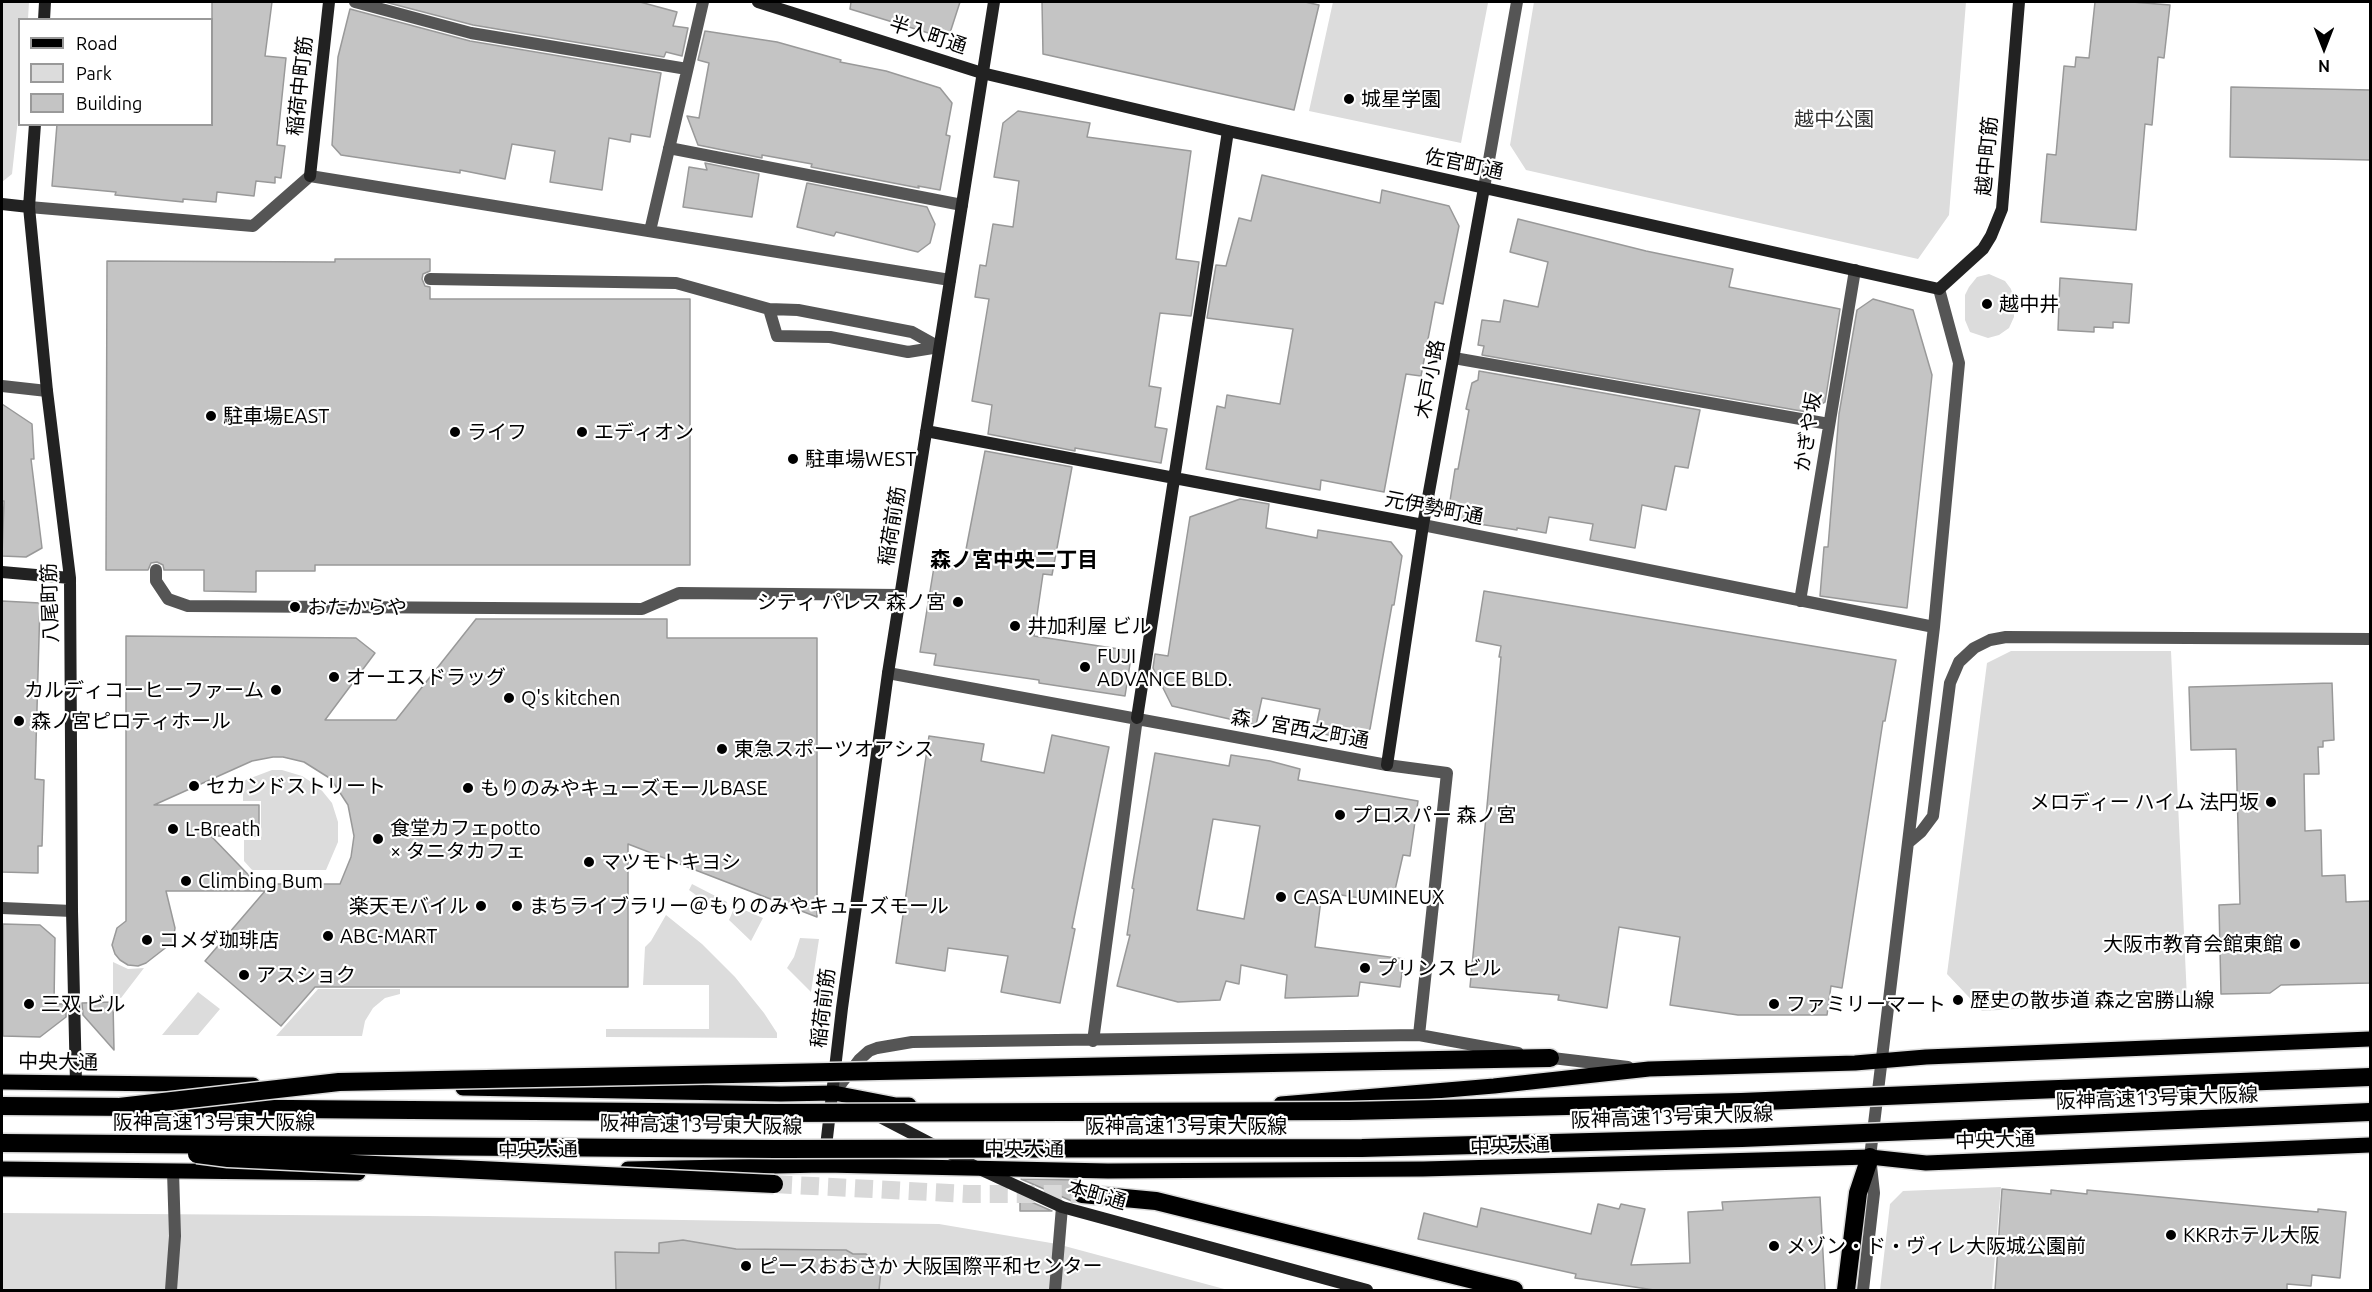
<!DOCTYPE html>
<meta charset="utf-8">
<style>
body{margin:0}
#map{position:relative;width:2372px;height:1292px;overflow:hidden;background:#fff;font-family:Ubuntu,sans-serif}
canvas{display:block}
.frame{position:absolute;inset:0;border:3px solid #000;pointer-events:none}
.legend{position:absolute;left:18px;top:18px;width:195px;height:108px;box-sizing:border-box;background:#fff;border:2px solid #999;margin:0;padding:8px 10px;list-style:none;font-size:18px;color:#000}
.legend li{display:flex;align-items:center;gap:12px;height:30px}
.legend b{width:30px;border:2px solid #999}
.north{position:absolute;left:2294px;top:18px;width:60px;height:60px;-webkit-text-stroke:4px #fff;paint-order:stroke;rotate:180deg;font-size:16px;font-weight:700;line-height:24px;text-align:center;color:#000}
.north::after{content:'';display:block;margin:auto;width:21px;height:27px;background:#000;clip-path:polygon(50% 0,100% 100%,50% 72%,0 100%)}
</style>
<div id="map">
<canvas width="2372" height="1292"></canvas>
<div class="frame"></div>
<ul class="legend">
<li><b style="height:8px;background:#000"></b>Road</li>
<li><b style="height:16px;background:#dcdcdc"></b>Park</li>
<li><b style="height:16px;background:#c4c4c4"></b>Building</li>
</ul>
<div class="north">N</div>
</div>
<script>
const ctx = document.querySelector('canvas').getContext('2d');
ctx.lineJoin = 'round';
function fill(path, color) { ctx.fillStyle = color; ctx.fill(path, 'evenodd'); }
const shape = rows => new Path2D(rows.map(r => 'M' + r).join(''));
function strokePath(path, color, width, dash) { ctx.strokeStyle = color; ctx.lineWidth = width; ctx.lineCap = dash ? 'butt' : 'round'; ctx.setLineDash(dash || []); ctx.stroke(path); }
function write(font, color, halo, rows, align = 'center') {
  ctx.font = font + ' Ubuntu,"Noto Sans JP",sans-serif'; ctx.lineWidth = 4.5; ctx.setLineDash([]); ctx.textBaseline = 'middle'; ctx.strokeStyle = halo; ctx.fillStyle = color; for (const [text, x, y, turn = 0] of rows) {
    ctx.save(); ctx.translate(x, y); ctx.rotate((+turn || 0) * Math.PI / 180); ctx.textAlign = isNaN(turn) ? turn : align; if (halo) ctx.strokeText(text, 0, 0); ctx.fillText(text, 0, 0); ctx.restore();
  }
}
const green = shape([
 [2,2,29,2,28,19,20,20,20,101,12,174,2,182],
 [1333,2,1488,3,1461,143,1309,111],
 [1534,2,1966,2,1949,215,1918,259,1526,170,1510,145],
 [1989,274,2005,281,2011,289,2014,300,2014,317,2009,328,1999,335,1988,338,1970,332,1965,320,1965,295,1969,287,1977,277],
 [2011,651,2171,651,2187,999,1982,1011,1947,974,1987,663],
 [272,770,282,770,302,776,319,787,332,803,338,822,338,842,326,870,252,870,244,861,244,840,261,840,261,801,243,801,243,781],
 [692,884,727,902,722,914,689,890],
 [735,906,763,918,751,941,729,920],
 [666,915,702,944,735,977,764,1013,777,1033,777,1038,606,1037,606,1029,709,1029,709,985,643,985,645,947,651,941],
 [800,938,819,939,811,992,787,968,794,957],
 [113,962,128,969,144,968,121,998,113,995],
 [318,989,400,989,400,994,385,998,373,1008,365,1021,362,1036,276,1036],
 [198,992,220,1009,198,1035,162,1035],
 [2001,1187,1992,1290,1880,1290,1890,1204,1903,1191],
 [2,1213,427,1216,939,1224,1057,1244,1228,1290,2,1290]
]);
const building = shape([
 [212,2,272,2,265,56,286,58,277,145,285,146,281,178,275,177,275,183,256,181,254,196,217,192,216,202,183,199,183,202,154,199,115,195,116,192,52,186,57,124,212,124,212,2],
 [385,2,640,2,677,12,673,26,688,28,682,56,666,52,664,57,473,25,385,2],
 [851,2,960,2,948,39,850,9,851,2],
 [1042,2,1305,2,1319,5,1294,110,1043,54,1042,2],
 [2095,2,2132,2,2170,5,2164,58,2158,57,2152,125,2145,124,2136,230,2041,222,2047,154,2056,155,2064,66,2075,67,2076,57,2089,58,2095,2],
 [350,9,470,41,661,73,650,137,631,134,630,142,609,138,602,190,550,182,555,151,512,144,505,179,460,170,460,173,341,155,332,145,338,57,350,9],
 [705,31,777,42,841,60,840,62,886,71,940,88,952,103,946,135,950,136,940,190,918,186,919,188,811,167,812,164,762,155,762,158,698,145,687,116,699,118,709,63,698,60,705,31],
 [2231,87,2370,90,2370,160,2230,157,2231,87],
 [1018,111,1090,123,1087,137,1191,151,1176,259,1199,262,1191,316,1160,313,1149,386,1161,388,1155,427,1167,429,1161,463,1075,448,1075,451,988,434,992,405,972,401,989,299,975,297,980,265,986,266,993,224,1013,227,1019,181,994,177,1003,123,1018,111],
 [705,163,759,174,752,217,683,207,689,167,707,170,705,163],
 [1262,175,1380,203,1382,190,1449,206,1459,226,1443,304,1435,302,1421,376,1406,374,1384,492,1321,480,1320,490,1206,469,1217,406,1225,408,1227,395,1280,404,1293,329,1207,318,1216,265,1226,266,1239,218,1251,221,1262,175],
 [807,183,927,207,935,224,930,243,918,252,836,232,834,236,797,227,807,183],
 [1518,219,1646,251,1733,269,1729,287,1840,309,1825,402,1807,412,1482,355,1484,346,1478,345,1482,320,1500,322,1504,300,1538,307,1548,262,1510,252,1518,219],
 [335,259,430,259,430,271,423,274,422,279,425,286,430,287,430,299,690,299,690,565,315,565,315,571,256,571,256,592,204,591,204,570,164,570,163,565,157,562,151,563,148,570,106,570,107,261,335,262,335,259],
 [2060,278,2132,284,2129,323,2113,322,2113,328,2094,327,2094,332,2058,330,2060,278],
 [1873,299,1913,310,1932,375,1907,608,1820,596,1824,547,1828,547,1839,414,1857,310,1873,299],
 [1479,371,1700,410,1688,468,1675,466,1666,510,1642,505,1635,548,1590,540,1593,524,1549,517,1546,533,1517,528,1517,530,1466,522,1449,507,1455,469,1458,469,1469,410,1466,409,1472,383,1478,380,1479,371],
 [2,404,32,424,34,459,31,459,42,548,26,557,2,556,4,501,2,501,2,404],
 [985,451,1072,467,1052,575,1043,574,1034,636,1132,651,1125,696,1039,683,1039,680,934,665,936,654,920,652,935,561,963,565,985,451],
 [1240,499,1269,504,1266,528,1317,538,1318,530,1391,542,1402,556,1394,605,1392,605,1370,729,1355,741,1315,732,1320,709,1262,698,1256,725,1172,706,1153,668,1155,654,1168,656,1190,517,1240,499],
 [1484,591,1896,660,1885,721,1883,721,1842,988,1831,986,1827,1015,1738,1015,1670,1005,1680,937,1619,927,1607,1008,1558,1000,1559,995,1470,987,1501,657,1499,657,1501,646,1476,641,1484,591],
 [2,601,40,603,35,779,44,780,42,846,38,846,38,873,2,872,2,601],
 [476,619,667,619,667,638,817,638,817,917,628,844,628,987,315,987,281,1026,205,961,271,884,340,884,351,857,354,836,348,805,331,779,304,762,283,757,273,757,252,761,154,805,259,805,259,836,211,836,264,891,166,891,175,928,173,942,146,963,138,966,128,965,120,960,115,954,112,945,117,928,126,921,126,636,356,638,375,653,325,720,396,720,476,619],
 [2332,683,2334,740,2323,741,2323,747,2318,747,2319,774,2304,774,2305,831,2321,830,2322,876,2345,875,2346,902,2370,901,2370,983,2281,985,2270,993,2221,994,2219,905,2240,904,2236,749,2191,750,2189,687,2332,683],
 [1052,735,1109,747,1072,928,1075,929,1060,1003,1001,992,1008,956,948,948,945,971,896,963,929,736,984,744,981,761,1044,773,1052,735],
 [1155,753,1229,766,1231,755,1270,761,1300,769,1298,780,1418,801,1410,856,1403,855,1392,903,1322,892,1315,947,1404,959,1400,987,1360,982,1358,996,1285,998,1287,975,1241,965,1239,984,1226,981,1220,1000,1178,1002,1117,986,1130,935,1127,935,1134,889,1132,888,1155,753],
 [1213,819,1260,826,1244,919,1197,910,1213,819],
 [3,924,40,925,55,938,54,1004,66,1004,66,1017,40,1037,3,1036,3,924],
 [113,1002,114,1050,83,1015,82,1003,113,1002],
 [1021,1179,1082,1180,1082,1183,1073,1188,1071,1194,1074,1202,1021,1179],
 [2002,1189,2051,1194,2051,1190,2087,1194,2087,1190,2318,1212,2318,1209,2346,1212,2340,1278,2312,1275,2311,1286,2287,1284,2287,1290,1995,1290,2002,1189],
 [1020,1197,1052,1211,1020,1211,1020,1197],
 [1820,1197,1825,1290,1654,1290,1575,1278,1576,1274,1418,1239,1424,1213,1477,1227,1481,1208,1591,1234,1598,1204,1619,1209,1621,1204,1645,1209,1631,1265,1690,1263,1688,1212,1723,1210,1722,1202,1820,1197],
 [683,1240,736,1249,846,1250,853,1254,866,1254,881,1270,879,1290,616,1290,615,1252,659,1253,659,1243,683,1240]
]);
const highwayTunnel = shape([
 [774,1184,968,1194,1082,1194]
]);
const lane = shape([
 [430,279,676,283,769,309,798,310,912,332,939,347],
 [769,309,777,336,830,337,908,352,939,347],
 [156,570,156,581,168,599,188,606,642,609,679,593,901,595],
 [1055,1290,1062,1207]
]);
const street = shape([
 [355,2,471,33,687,69],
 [669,148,962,205],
 [1484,188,1517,2],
 [29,207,253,226,310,176,950,280],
 [650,231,703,2],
 [1454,358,1829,424],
 [2,386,47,391],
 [1423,525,1934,627],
 [1800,601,1855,270],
 [888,673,1387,765,1447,773,1419,1035],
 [1908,843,1921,832,1933,816,1950,683,1959,662,1974,648,1990,640,2006,637,2370,639],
 [2,908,72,911],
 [1093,1041,1137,718],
 [1544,1057,1628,1067],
 [834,1093,859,1060,869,1051,877,1048,912,1042,1419,1035,1518,1053],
 [171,1290,175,1236,173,1171],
 [1863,1290,1874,1193,1870,1157,1934,627,1959,363,1939,289]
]);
const secondary = shape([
 [758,2,982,73,1228,131,1939,289,1983,249,1991,236,2002,209,2019,2],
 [44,20,45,2],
 [35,124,29,207,47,391,70,578,72,911,76,1083],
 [310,176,329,2],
 [2,204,29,207],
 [926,431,1423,525],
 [2,572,70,578],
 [1137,718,1228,131],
 [1387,765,1423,525,1484,188],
 [876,1115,982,1170,1062,1207,1367,1290],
 [825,1155,842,1008,888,673,994,2]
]);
const primary = shape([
 [2,1082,253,1085],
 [463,1088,781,1094,834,1093,896,1105,909,1105],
 [1281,1104,1494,1086,1649,1069,1855,1063,1926,1057,2370,1039],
 [2,1169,358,1173],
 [628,1169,824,1165,1108,1171,1423,1169,1870,1157,1926,1163,2370,1145]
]);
const highway = shape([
 [1272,1063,1550,1058],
 [2007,1091,2370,1077],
 [2,1106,135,1107],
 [168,1108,777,1113],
 [2009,1127,2370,1112],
 [1082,1194,1156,1201,1514,1290],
 [1846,1290,1858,1193,1870,1157]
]);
const highwayBridge = shape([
 [119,1107,339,1082,1272,1063],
 [777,1113,1349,1111,1741,1102,2007,1091],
 [2,1143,776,1149,1362,1148,1742,1138,2009,1127],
 [197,1154,228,1158,774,1184]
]);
const markers = [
 [1349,99,6,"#000"],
 [1987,304,6,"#000"],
 [211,416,6,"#000"],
 [455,432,6,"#000"],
 [582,432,6,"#000"],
 [793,459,6,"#000"],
 [958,602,6,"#000"],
 [295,607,6,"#000"],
 [1015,626,6,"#000"],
 [1085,667,6,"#000"],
 [334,677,6,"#000"],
 [276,690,6,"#000"],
 [509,698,6,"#000"],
 [19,721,6,"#000"],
 [722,749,6,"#000"],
 [194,786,6,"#000"],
 [468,788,6,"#000"],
 [2271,802,6,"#000"],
 [1340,815,6,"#000"],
 [173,829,6,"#000"],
 [378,839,6,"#000"],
 [589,862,6,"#000"],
 [186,881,6,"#000"],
 [1281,897,6,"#000"],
 [481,906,6,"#000"],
 [517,906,6,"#000"],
 [328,936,6,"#000"],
 [147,940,6,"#000"],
 [2295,944,6,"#000"],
 [1365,968,6,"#000"],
 [244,975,6,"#000"],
 [1958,1000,6,"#000"],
 [29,1004,6,"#000"],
 [1774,1004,6,"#000"],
 [2171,1235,6,"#000"],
 [1774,1246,6,"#000"],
 [746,1266,6,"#000"]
];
const streetNames = [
 ["半入町通",928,35,18],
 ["稲荷中町筋",300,86,-84],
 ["越中町筋",1987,156,-85],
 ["佐官町通",1464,164,12],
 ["木戸小路",1430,379,-79],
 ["かぎや坂",1808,432,-81],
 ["元伊勢町通",1434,508,11],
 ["稲荷前筋",892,526,-81],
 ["八尾町筋",50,603,-92],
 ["森ノ宮西之町通",1300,729,10],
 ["稲荷前筋",823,1008,-83],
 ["中央大通",58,1062,1],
 ["阪神高速13号東大阪線",2157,1098,-2],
 ["阪神高速13号東大阪線",1672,1117,-2],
 ["阪神高速13号東大阪線",214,1122],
 ["阪神高速13号東大阪線",701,1125,1],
 ["阪神高速13号東大阪線",1186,1126],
 ["中央大通",1995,1140,-2],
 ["中央大通",1510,1146,-2],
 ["中央大通",1024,1149,1],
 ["中央大通",538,1150,-1],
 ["本町通",1097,1195,16]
];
const poiNames = [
 ["城星学園",1361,99],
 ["越中井",1999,304],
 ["駐車場EAST",223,416],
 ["ライフ",467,432],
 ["エディオン",594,432],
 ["駐車場WEST",805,459],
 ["シティ パレス 森ノ宮",946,602,"right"],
 ["おたからや",307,607],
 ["井加利屋 ビル",1027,626],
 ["FUJI",1097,656],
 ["ADVANCE BLD.",1097,679],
 ["オーエスドラッグ",346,677],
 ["カルディコーヒーファーム",264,690,"right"],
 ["Q's kitchen",521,698],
 ["森ノ宮ピロティホール",31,721],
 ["東急スポーツオアシス",734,749],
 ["セカンドストリート",206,786],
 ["もりのみやキューズモールBASE",480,788],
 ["メロディー ハイム 法円坂",2259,802,"right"],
 ["プロスパー 森ノ宮",1352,815],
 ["食堂カフェpotto",390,828],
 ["× タニタカフェ",390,851],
 ["L-Breath",185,829],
 ["マツモトキヨシ",601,862],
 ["Climbing Bum",198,881],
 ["CASA LUMINEUX",1293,897],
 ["楽天モバイル",469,906,"right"],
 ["まちライブラリー＠もりのみやキューズモール",529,906],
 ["ABC-MART",340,936],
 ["コメダ珈琲店",159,940],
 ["大阪市教育会館東館",2283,944,"right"],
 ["プリンス ビル",1377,968],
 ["アスショク",256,975],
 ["歴史の散歩道 森之宮勝山線",1970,1000],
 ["三双 ビル",41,1004],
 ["ファミリーマート",1786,1004],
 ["KKRホテル大阪",2183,1235],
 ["メゾン・ド・ヴィレ大阪城公園前",1786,1246],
 ["ピースおおさか 大阪国際平和センター",758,1266]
];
const parkNames = [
 ["越中公園",1834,119]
];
const neighbourhoodNames = [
 ["森ノ宮中央二丁目",1014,560]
];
fill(green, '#dcdcdc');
fill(building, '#c4c4c4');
strokePath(building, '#999', 1.5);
strokePath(highwayTunnel, '#d9d9d9', 18, [18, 9]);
strokePath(primary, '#dbdbdb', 18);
strokePath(highway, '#dbdbdb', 21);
strokePath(lane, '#555', 12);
strokePath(street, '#555', 12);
strokePath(secondary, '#222', 12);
strokePath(primary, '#000', 15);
strokePath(highway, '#000', 18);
strokePath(highwayBridge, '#dbdbdb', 21, []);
strokePath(highwayBridge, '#000', 18);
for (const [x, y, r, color] of markers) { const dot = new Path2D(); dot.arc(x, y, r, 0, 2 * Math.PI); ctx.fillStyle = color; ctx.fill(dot); strokePath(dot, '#fff', 2); }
write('20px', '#000', '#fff', streetNames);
write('20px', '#000', '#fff', poiNames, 'left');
write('20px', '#333', '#fff', parkNames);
write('bold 21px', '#000', '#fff', neighbourhoodNames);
</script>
